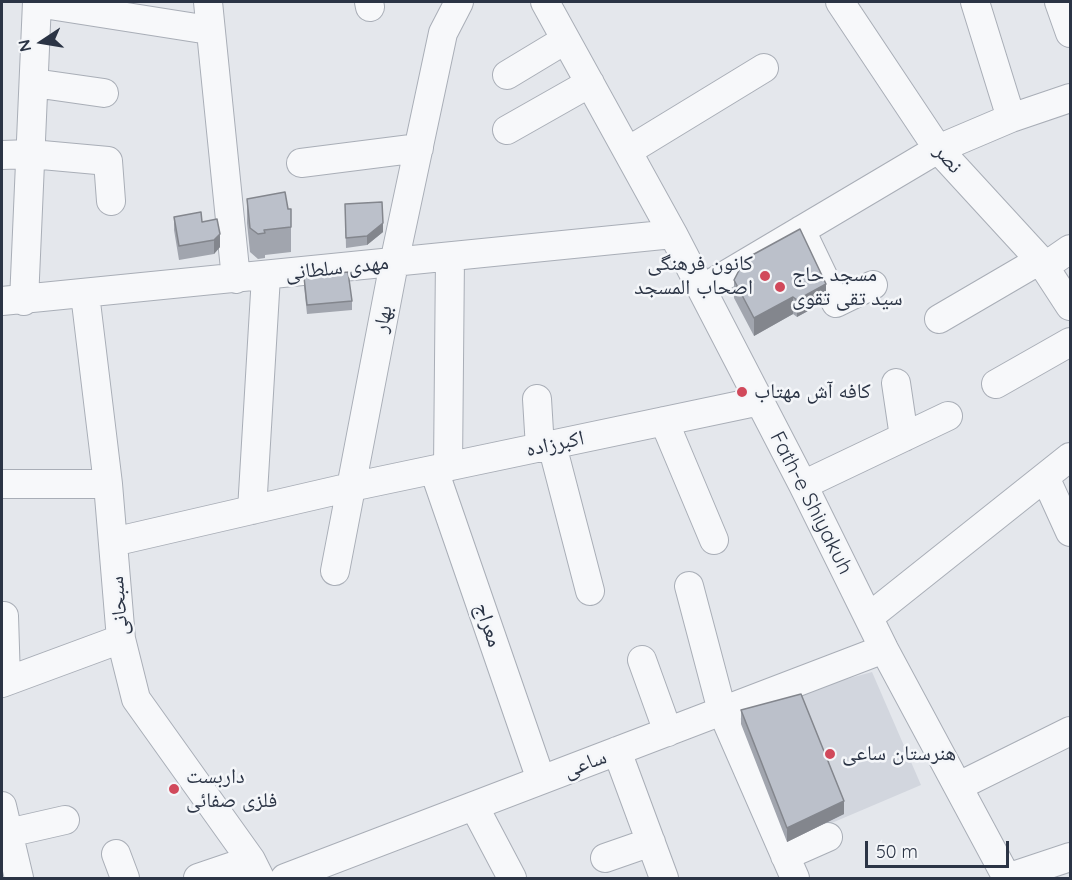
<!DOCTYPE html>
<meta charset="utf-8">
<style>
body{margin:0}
#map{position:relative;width:1072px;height:880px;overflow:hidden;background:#e4e7ec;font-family:Quicksand,sans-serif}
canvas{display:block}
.frame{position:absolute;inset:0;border:3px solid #2b3445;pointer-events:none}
.north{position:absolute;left:12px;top:12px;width:60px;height:60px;-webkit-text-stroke:4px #f4f6f9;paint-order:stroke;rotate:258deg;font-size:16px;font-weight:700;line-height:24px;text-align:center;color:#2b3445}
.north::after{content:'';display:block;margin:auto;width:21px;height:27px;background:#2b3445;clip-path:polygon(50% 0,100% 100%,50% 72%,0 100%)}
.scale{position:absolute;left:865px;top:841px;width:144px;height:27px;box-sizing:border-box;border:3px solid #2b3445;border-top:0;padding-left:8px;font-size:18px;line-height:21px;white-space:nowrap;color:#2b3445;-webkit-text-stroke:4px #f4f6f9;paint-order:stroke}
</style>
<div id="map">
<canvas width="1072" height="880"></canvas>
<div class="frame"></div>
<div class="north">N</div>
<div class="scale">50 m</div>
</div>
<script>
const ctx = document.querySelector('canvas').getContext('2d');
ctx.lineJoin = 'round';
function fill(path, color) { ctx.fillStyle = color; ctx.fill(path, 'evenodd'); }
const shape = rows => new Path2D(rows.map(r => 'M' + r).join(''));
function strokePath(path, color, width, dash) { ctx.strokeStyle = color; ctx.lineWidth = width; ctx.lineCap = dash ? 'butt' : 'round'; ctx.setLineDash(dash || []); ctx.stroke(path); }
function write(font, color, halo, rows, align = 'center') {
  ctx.font = font + ' Quicksand,"Noto Naskh Arabic",sans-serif'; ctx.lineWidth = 5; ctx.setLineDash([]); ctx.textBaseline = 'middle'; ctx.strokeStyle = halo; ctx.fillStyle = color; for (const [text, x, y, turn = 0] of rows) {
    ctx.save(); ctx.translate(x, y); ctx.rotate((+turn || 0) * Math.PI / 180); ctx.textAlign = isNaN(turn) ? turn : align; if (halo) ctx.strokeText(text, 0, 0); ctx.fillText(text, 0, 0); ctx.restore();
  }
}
const built = shape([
 [872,672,921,785,787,842,735,710]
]);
const minor = shape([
 [208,2,236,279],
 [369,2,370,7],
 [545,2,673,234,803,485,884,649,1007,878],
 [840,2,938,149,1040,260,1070,306],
 [975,2,1011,118],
 [1059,2,1070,33],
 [37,3,209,30],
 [507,75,565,40],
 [34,83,104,93],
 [507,130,590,83],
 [628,151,764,68],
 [2,155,31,154,108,161,111,201],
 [301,163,419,148],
 [801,230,836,303,873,285],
 [1044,267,1070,249],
 [702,289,938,149,1011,118,1070,98],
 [85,294,108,484,121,639,136,699,251,860,260,878],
 [2,301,673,234],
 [24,301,37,2],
 [939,319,1040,260],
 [896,383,904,437],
 [996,384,1070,342],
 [537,399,540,448],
 [664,421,714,540],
 [552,445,590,591],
 [448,467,450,257],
 [434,470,541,780],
 [1045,477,1070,532],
 [2,484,108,484],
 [803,485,948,416],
 [252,510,266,276],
 [113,542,351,487,760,401],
 [335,571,394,263,443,33,459,2],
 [689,586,722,711,795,878],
 [4,616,6,680],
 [869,617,1070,457],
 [642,660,668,732],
 [2,683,121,639],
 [617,751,664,878],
 [959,786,1070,731],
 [2,806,19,878],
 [474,806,512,878],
 [8,833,65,820],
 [116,854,125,878],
 [785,856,828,837],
 [605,858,651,842],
 [198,878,251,860],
 [285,878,884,649],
 [1007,878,1070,857]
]);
const wall = shape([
 [247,199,288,209,291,209,291,252,265,255,265,258,258,259,250,252,247,223],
 [345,204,383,232,367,245,346,248],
 [174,217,202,222,220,247,214,254,179,260,174,230],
 [304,277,352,301,352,310,307,314,304,286],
 [734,280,826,301,797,317,793,314,754,336,734,298],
 [741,710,844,814,787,842,741,724]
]);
const shadedWall = shape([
 [383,223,383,232,367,245,367,236],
 [220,234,220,247,214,254,214,240],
 [826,284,826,301,797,317,797,300],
 [793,297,793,314,754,336,754,318],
 [844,801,844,814,787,842,787,828]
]);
const building = shape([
 [285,192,288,209,291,209,291,227,264,230,265,233,258,234,250,228,247,199,285,192],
 [382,202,383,223,367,236,346,238,345,204,382,202],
 [201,212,202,222,217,219,220,234,214,240,179,246,174,217,201,212],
 [800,229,826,284,797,300,793,297,754,318,734,280,745,259,800,229],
 [348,272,352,301,307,305,304,277,348,272],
 [801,694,844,801,787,828,741,710,801,694]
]);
const markers = [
 [765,276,6,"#d1495b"],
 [780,287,6,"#d1495b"],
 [742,392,6,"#d1495b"],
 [830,754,6,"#d1495b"],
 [174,789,6,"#d1495b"]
];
const streetNames = [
 ["نصر",948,159,49],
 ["مهدی سلطانی",337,268,-6],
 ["بهار",383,319,-79],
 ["اکبرزاده",555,444,-12],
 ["Fath-e Shiyakuh",811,503,63],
 ["سبحانی",119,606,-95],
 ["معراج",488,625,71],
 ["ساعی",585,764,-21]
];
const poiNames = [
 ["کانون فرهنگی",753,264,"right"],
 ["اصحاب المسجد",753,288,"right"],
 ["مسجد حاج",792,275],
 ["سید تقی تقوی",792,299],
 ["کافه آش مهتاب",754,392],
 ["هنرستان ساعی",842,754],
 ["داربست",186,777],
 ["فلزی صفائی",186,801]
];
fill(built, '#d2d6de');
strokePath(minor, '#a9aeb7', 30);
strokePath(minor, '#f7f8fa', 28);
fill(wall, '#a1a5ae');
fill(shadedWall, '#83868d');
fill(building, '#bbc0ca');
strokePath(building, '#83868d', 1.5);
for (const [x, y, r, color] of markers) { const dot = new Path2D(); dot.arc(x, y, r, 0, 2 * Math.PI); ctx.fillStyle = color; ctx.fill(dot); strokePath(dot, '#f4f6f9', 2); }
write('21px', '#2b3445', '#f4f6f9', streetNames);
write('21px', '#2b3445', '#f4f6f9', poiNames, 'left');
</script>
